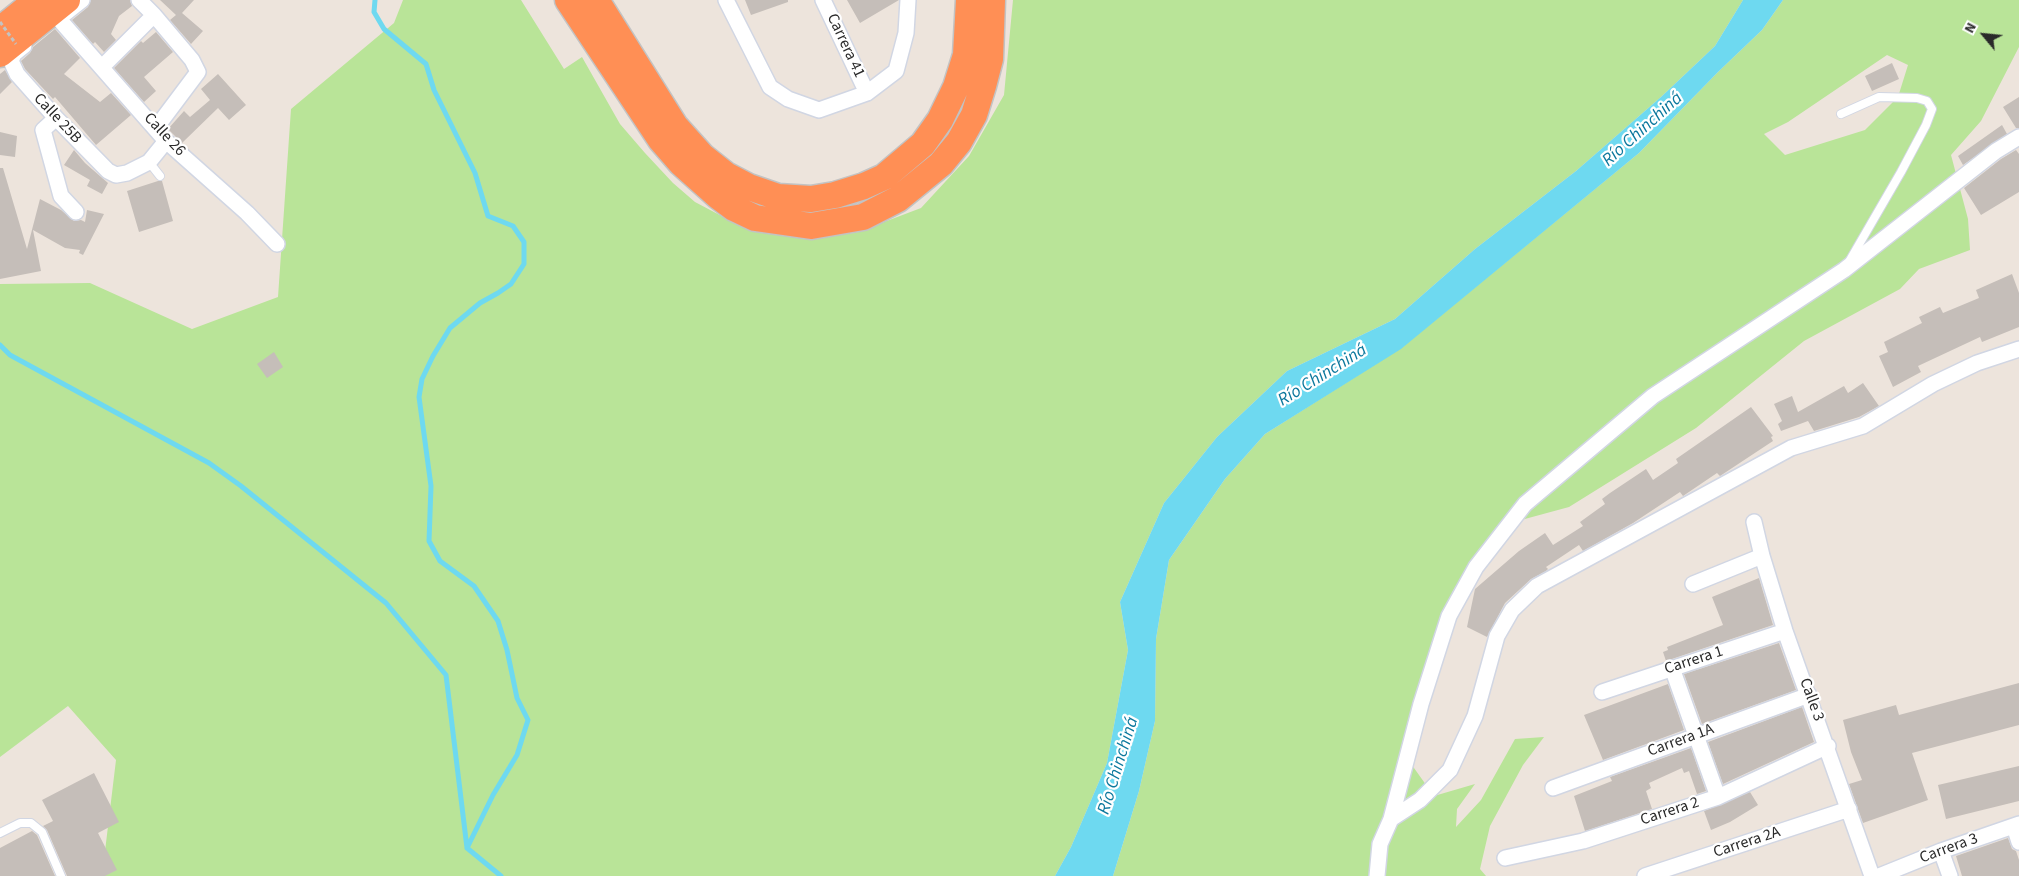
<!DOCTYPE html>
<meta charset="utf-8">
<style>
body{margin:0}
#map{position:relative;width:2019px;height:876px;overflow:hidden;background:#ede4dc;font-family:"Source Sans 3",sans-serif}
canvas{display:block}
.north{position:absolute;left:1959px;top:10px;width:50px;height:50px;-webkit-text-stroke:4px #fff;paint-order:stroke;rotate:298deg;font-size:14px;font-weight:700;line-height:20px;text-align:center;color:#2a2a2a}
.north::after{content:'';display:block;margin:auto;width:18px;height:22px;background:#2a2a2a;clip-path:polygon(50% 0,100% 100%,50% 72%,0 100%)}
</style>
<div id="map">
<canvas width="2019" height="876"></canvas>
<div class="north">N</div>
</div>
<script>
const ctx = document.querySelector('canvas').getContext('2d');
ctx.lineJoin = 'round';
function fill(path, color) { ctx.fillStyle = color; ctx.fill(path, 'evenodd'); }
const shape = rows => new Path2D(rows.map(r => 'M' + r).join(''));
function strokePath(path, color, width, dash) { ctx.strokeStyle = color; ctx.lineWidth = width; ctx.lineCap = dash ? 'butt' : 'round'; ctx.setLineDash(dash || []); ctx.stroke(path); }
function write(font, color, halo, rows, align = 'center') {
  ctx.font = font + ' "Source Sans 3",sans-serif'; ctx.lineWidth = 4.5; ctx.setLineDash([]); ctx.textBaseline = 'middle'; ctx.strokeStyle = halo; ctx.fillStyle = color; for (const [text, x, y, turn = 0] of rows) {
    ctx.save(); ctx.translate(x, y); ctx.rotate((+turn || 0) * Math.PI / 180); ctx.textAlign = isNaN(turn) ? turn : align; if (halo) ctx.strokeText(text, 0, 0); ctx.fillText(text, 0, 0); ctx.restore();
  }
}
const green = shape([
 [403,0,521,0,564,69,582,57,620,124,645,153,673,183,695,202,731,221,756,227,809,235,855,233,921,208,969,156,1004,95,1013,0,1743,0,1715,46,1661,97,1576,171,1475,249,1395,319,1287,371,1217,437,1164,503,1120,602,1128,650,1107,763,1071,847,1055,876,102,876,116,760,68,706,0,757,0,284,90,283,192,329,278,297,291,109,394,23],
 [1783,0,2019,0,2019,47,1981,121,1951,155,1968,219,1970,250,1919,269,1900,289,1804,341,1696,428,1569,507,1499,526,1454,589,1433,638,1410,719,1404,754,1434,796,1475,784,1457,809,1456,827,1481,800,1515,739,1544,737,1523,765,1490,826,1480,869,1486,876,1113,876,1139,791,1155,721,1156,639,1169,560,1225,479,1265,434,1401,348,1639,153,1718,72,1762,30],
 [1887,55,1908,65,1898,97,1865,130,1785,155,1764,134,1788,122]
]);
const water = shape([
 [1743,0,1783,0,1762,30,1718,72,1639,153,1401,349,1265,434,1225,479,1169,560,1156,639,1155,721,1139,791,1113,876,1055,876,1071,847,1107,763,1128,650,1120,602,1164,503,1217,437,1287,371,1395,319,1475,249,1576,171,1661,97,1715,46]
]);
const stream = shape([
 [375,0,374,12,384,29,426,64,434,90,475,173,488,216,513,226,524,242,524,264,511,284,498,293,480,303,450,328,433,356,422,379,419,397,431,486,429,541,440,561,474,586,498,621,507,650,517,698,528,720,517,755,493,795,467,848],
 [0,345,10,355,209,463,241,486,386,603,446,675,467,848,501,876]
]);
const building = shape([
 [91,0,130,0,132,6,119,16,111,34,116,40,104,52,95,42,93,44,72,20,88,7],
 [160,0,194,0,182,13,203,31,191,44,170,20,176,15],
 [745,0,788,0,788,2,751,15],
 [847,0,899,0,860,23],
 [55,29,80,58,64,74,100,102,111,93,131,115,96,145,55,97,53,99,25,69,21,61,30,53,33,47],
 [156,32,173,52,144,77,156,91,144,102,114,68,141,41,143,43],
 [1892,63,1899,79,1872,91,1865,76],
 [5,70,12,82,0,94,0,74],
 [218,74,246,105,229,120,218,108,182,143,168,129,184,111,190,117,210,100,201,89],
 [2019,97,2019,128,2016,128,2003,107],
 [2002,125,2007,134,1963,165,1958,156],
 [0,132,17,136,15,157,0,155],
 [74,150,85,163,108,183,102,194,87,186,90,180,64,165],
 [2016,150,2019,154,2019,192,1981,215,1964,188,2001,159],
 [0,168,3,168,27,249,40,199,61,210,74,221,81,220,85,222,87,210,104,214,83,255,79,253,80,250,65,248,33,230,41,271,0,279],
 [158,181,162,181,173,221,139,232,127,191],
 [2012,274,2019,293,2019,327,1982,342,1980,337,1918,366,1921,372,1893,387,1879,356,1888,352,1884,342,1922,323,1919,317,1940,307,1943,313,1979,298,1976,290],
 [274,352,283,367,267,378,257,364],
 [1863,383,1879,406,1859,417,1814,431,1808,421,1781,431,1778,424,1782,421,1774,404,1792,396,1798,412,1844,386,1848,393],
 [1751,407,1773,436,1771,437,1773,441,1720,476,1717,473,1683,496,1680,492,1633,523,1583,551,1579,545,1546,567,1548,569,1546,571,1531,579,1505,603,1487,637,1467,627,1475,589,1519,551,1545,533,1553,545,1583,526,1580,522,1605,504,1602,499,1610,493,1646,469,1653,480,1678,463,1676,459],
 [1759,578,1773,625,1666,661,1663,652,1668,650,1667,647,1723,625,1712,597],
 [1779,643,1796,690,1702,724,1684,674],
 [2019,683,2019,725,1912,753,1928,800,1863,823,1849,784,1862,780,1851,752,1843,720,1896,705,1899,715],
 [1668,684,1684,730,1603,760,1584,715],
 [1802,707,1814,742,1723,784,1708,742],
 [1691,748,1706,791,1697,794,1689,771,1684,773,1682,768,1649,783,1651,788,1646,791,1652,809,1585,831,1574,796,1612,781,1610,777],
 [2019,766,2019,801,1946,819,1938,785],
 [94,773,119,822,98,833,117,870,105,876,67,876,47,830,43,826,53,821,42,800],
 [1750,792,1758,805,1730,822,1711,830,1704,811],
 [32,831,37,835,55,876,0,876,0,848],
 [2008,838,2012,849,2016,851,2019,860,2019,876,1962,876,1956,856]
]);
const lane = shape([
 [1841,114,1879,97,1917,98,1927,101,1932,109,1926,125,1901,172,1850,260],
 [149,162,160,176],
 [0,833,20,823,31,823,42,832,61,876]
]);
const street = shape([
 [139,0,154,15,192,60,198,72,156,128],
 [726,0,770,87,788,99,819,110,867,93,896,71,906,33,908,0],
 [823,0,867,93],
 [63,15,82,0],
 [58,18,166,141,247,213,277,244],
 [24,46,14,54,11,61,17,74,56,118,108,171,116,175,127,173,149,162,166,141],
 [102,67,154,15],
 [56,118,43,130,61,196,76,212],
 [1754,522,1762,556,1785,631,1872,876],
 [1693,584,1762,556],
 [1672,668,1718,797],
 [1602,692,1785,631],
 [1553,788,1809,695],
 [1391,819,1420,800,1450,770,1475,716,1497,636,1512,610,1537,586,1791,448,1863,426,1933,384,1977,363,2019,349],
 [2014,826,2019,842],
 [1941,851,1950,876],
 [1505,858,1583,841,1718,797,1828,746],
 [1377,876,1380,844,1391,819,1421,704,1449,616,1476,567,1525,504,1653,396,1844,270,1996,151,2019,137],
 [1645,876,1849,809],
 [1879,876,1941,851,2019,824]
]);
const highway = shape([
 [568,0,661,140,681,163,718,196,734,208,755,218,811,226,863,217,898,199,941,164,959,142,974,115,983,86,990,59,992,0],
 [596,0,675,126,702,156,726,175,749,187,778,197,811,199,835,195,864,186,884,177,923,144,940,120,956,87,966,55,969,0],
 [0,30,37,0],
 [0,54,67,0]
]);
const pathBridge = shape([
 [0,22,16,44]
]);
const streetNames = [
 ["Carrera 41",845,46,65],
 ["Calle 25B",57,119,47],
 ["Calle 26",164,135,47],
 ["Carrera 1",1694,661,-18],
 ["Calle 3",1811,700,70],
 ["Carrera 1A",1681,741,-20],
 ["Carrera 2",1670,812,-18],
 ["Carrera 2A",1747,843,-18],
 ["Carrera 3",1949,849,-20]
];
const waterNames = [
 ["Río Chinchiná",1643,130,-42],
 ["Río Chinchiná",1323,376,-32],
 ["Río Chinchiná",1119,766,-73]
];
fill(green, '#b9e498');
fill(water, '#6ed9f0');
strokePath(stream, '#6ed9f0', 5);
fill(building, '#c5beb9');
strokePath(lane, '#d1d6e3', 10);
strokePath(street, '#d1d6e3', 18);
strokePath(highway, '#c3c3c3', 29);
strokePath(lane, '#fff', 8);
strokePath(street, '#fff', 15);
strokePath(highway, '#ff8f55', 26);
strokePath(pathBridge, '#c3c3c3', 3, [4, 2.5]);
write('16px', '#2a2a2a', '#fff', streetNames);
write('italic 18px', '#0c789d', '#fff', waterNames);
</script>
